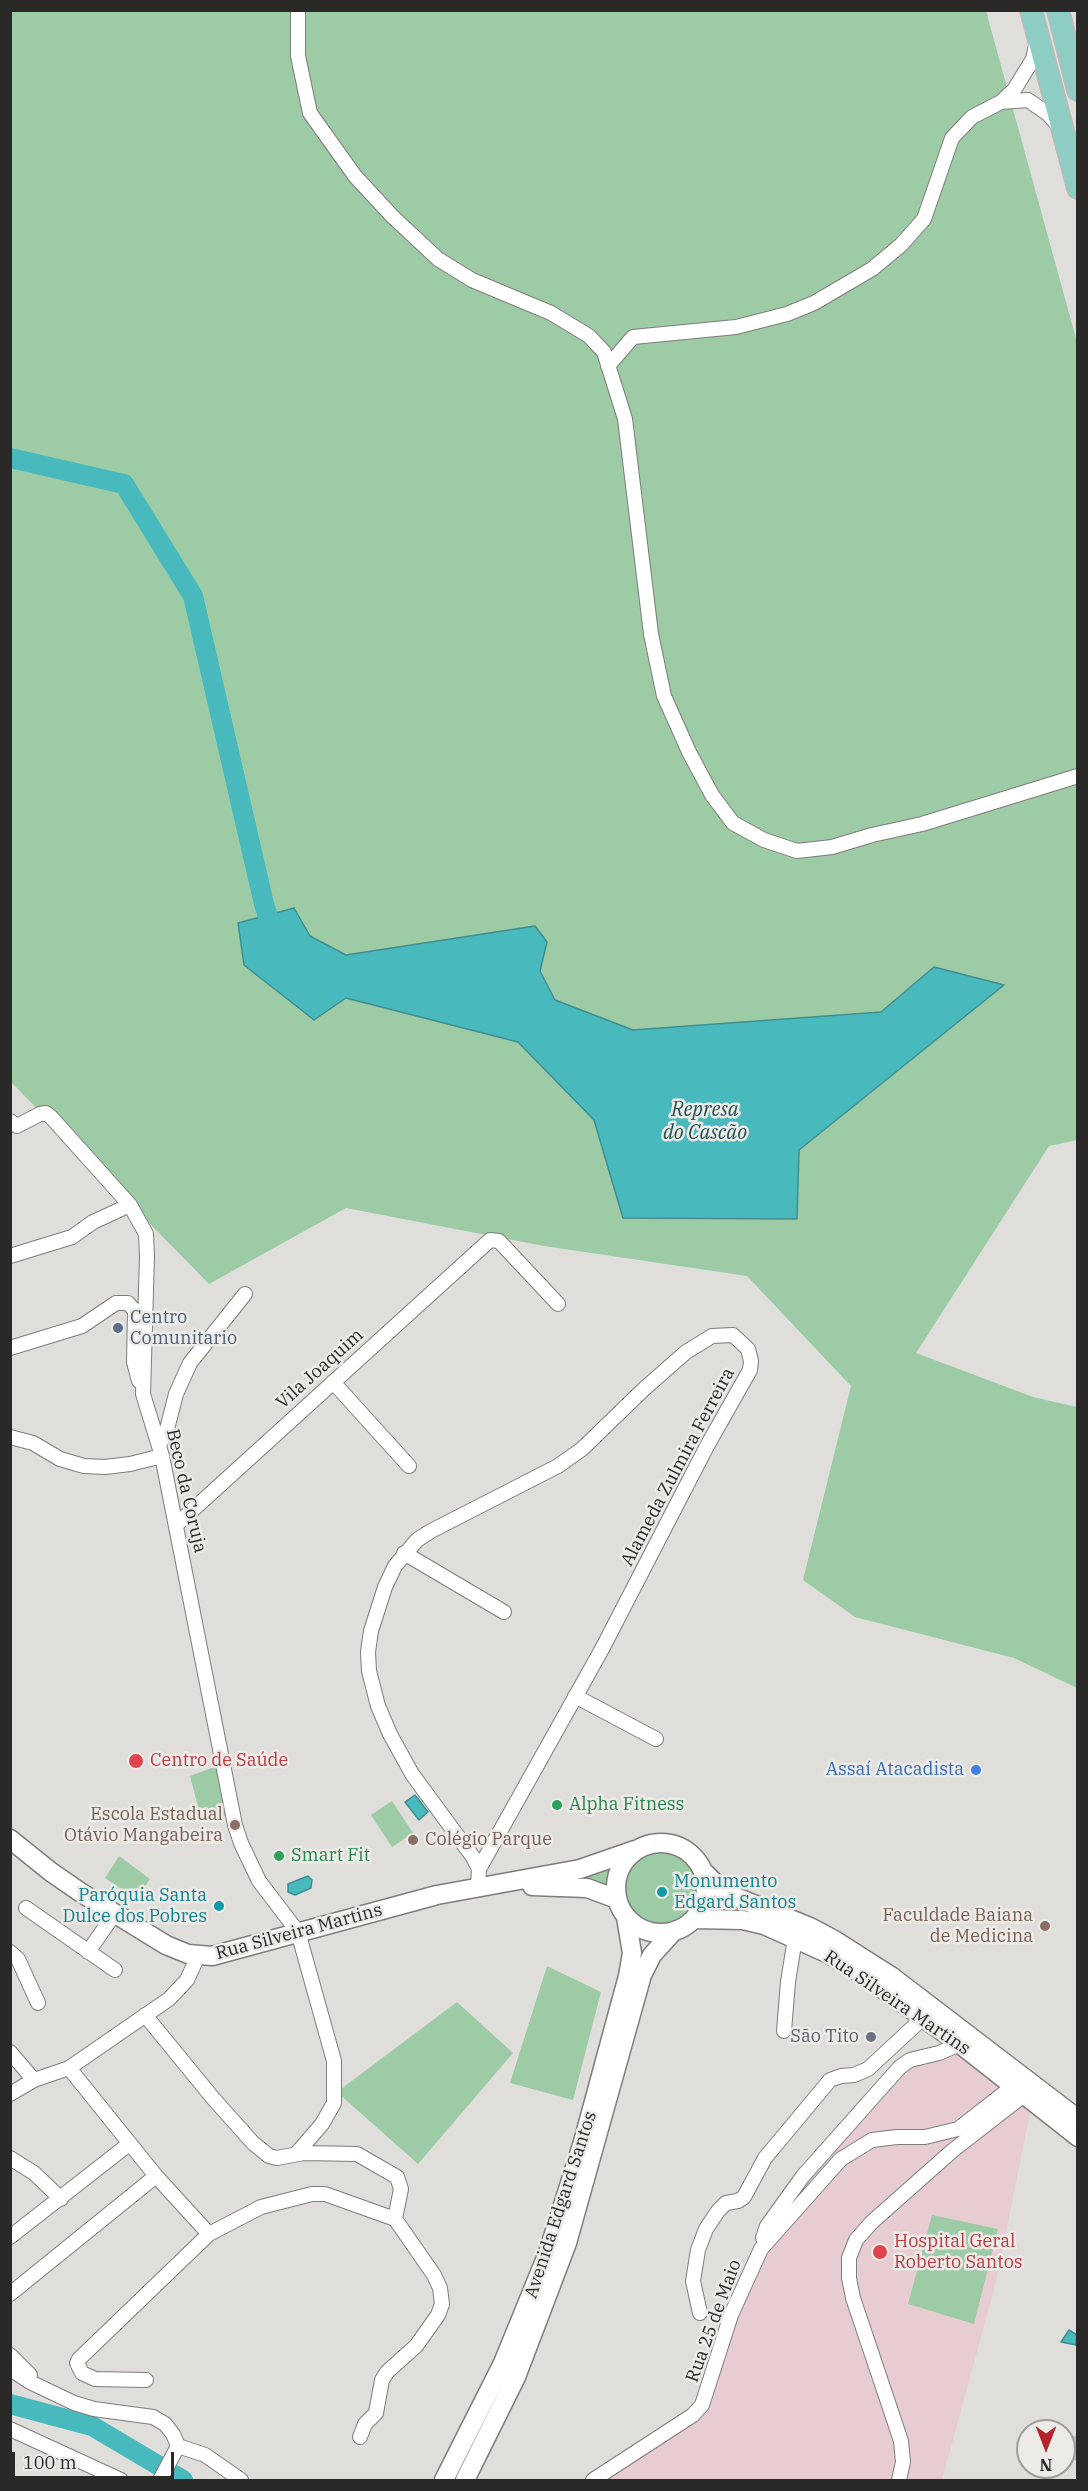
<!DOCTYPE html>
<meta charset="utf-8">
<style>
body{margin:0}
#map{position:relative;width:1088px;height:2491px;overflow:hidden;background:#dfdedb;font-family:"IBM Plex Serif",serif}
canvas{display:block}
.frame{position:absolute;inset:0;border:12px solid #2a2928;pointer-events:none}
.north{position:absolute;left:1016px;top:2419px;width:60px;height:60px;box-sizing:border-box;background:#ecebe8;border:2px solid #9e9d9b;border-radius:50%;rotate:180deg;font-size:16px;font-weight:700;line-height:24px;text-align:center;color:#2a2928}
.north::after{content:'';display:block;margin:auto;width:21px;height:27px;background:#b5242b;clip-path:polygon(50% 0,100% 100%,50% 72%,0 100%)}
.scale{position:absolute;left:12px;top:2452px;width:162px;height:27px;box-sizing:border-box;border:3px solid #2a2928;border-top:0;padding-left:8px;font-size:18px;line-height:21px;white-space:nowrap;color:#2a2928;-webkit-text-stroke:4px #ecebe8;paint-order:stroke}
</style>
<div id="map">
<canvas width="1088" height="2491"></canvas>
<div class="frame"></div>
<div class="north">N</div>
<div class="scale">100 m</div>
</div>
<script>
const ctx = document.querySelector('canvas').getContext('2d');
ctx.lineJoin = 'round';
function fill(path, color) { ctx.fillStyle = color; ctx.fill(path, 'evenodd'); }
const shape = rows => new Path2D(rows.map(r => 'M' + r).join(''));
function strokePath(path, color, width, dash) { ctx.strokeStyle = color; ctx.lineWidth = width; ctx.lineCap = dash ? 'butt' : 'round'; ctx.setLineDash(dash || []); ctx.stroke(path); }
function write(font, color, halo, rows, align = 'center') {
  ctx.font = font + ' "IBM Plex Serif",serif'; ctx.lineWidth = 5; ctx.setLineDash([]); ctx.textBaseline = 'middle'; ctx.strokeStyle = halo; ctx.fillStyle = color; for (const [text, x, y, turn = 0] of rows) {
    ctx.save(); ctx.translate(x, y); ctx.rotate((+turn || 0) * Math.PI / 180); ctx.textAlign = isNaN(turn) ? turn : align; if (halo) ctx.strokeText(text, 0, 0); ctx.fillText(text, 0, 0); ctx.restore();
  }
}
const medical = shape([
 [959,2052,1031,2108,996,2282,942,2480,599,2480,703,2414,769,2223,910,2066]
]);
const green = shape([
 [10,11,986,11,1077,342,1077,1140,1049,1146,916,1353,1033,1397,1077,1407,1077,1688,1014,1658,855,1617,803,1580,851,1386,747,1276,544,1246,346,1208,209,1284,11,1082],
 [293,908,310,936,346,955,535,926,547,942,540,971,555,1000,633,1030,881,1012,934,967,1003,986,799,1150,623,1218,594,1120,518,1042,346,998],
 [217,1766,228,1815,202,1822,190,1776],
 [392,1801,413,1833,392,1847,371,1815],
 '624 1888a37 37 0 1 1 74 0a37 37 0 1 1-74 0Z',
 [119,1856,150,1879,136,1899,105,1878],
 [613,1863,610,1891,533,1882],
 [547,1966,601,1992,573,2100,510,2083],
 [457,2002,513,2053,418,2164,337,2092],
 [932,2215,998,2229,974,2324,908,2304],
 [1064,2433,1077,2437,1077,2461,1064,2457]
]);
const water = shape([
 [294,908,310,936,346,955,535,926,547,942,540,971,555,1000,633,1030,881,1012,934,967,1004,985,799,1150,797,1219,623,1218,594,1120,518,1042,346,998,314,1020,244,965,238,923,294,908],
 [415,1795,428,1812,419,1820,405,1802,415,1795],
 [308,1876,312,1880,311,1888,295,1895,288,1892,288,1884,308,1876],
 [1069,2330,1077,2335,1076,2345,1061,2342,1069,2330]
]);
const river = shape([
 [10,458,124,484,193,596,264,904,276,941],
 [10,2404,92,2426,183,2480]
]);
const street = shape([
 [298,10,298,56,310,113,355,176,392,216,438,259,472,280,551,313,589,336,604,352,625,419,651,634,664,696,689,752,712,795,733,823,764,840,797,851,832,847,872,835,922,824,1078,776],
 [1001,102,1028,100,1048,114,1060,127],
 [608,366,633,337,736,327,787,314,814,303,872,269,901,245,924,219,952,138,972,117,1001,102,1014,90,1033,59,1037,41],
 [10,1121,17,1126,40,1114,46,1113,51,1117,130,1205,146,1234,147,1256,143,1394,162,1456,235,1825,241,1843,259,1881,298,1932,334,2061,334,2103,322,2124,297,2153],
 [10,1256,72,1237,93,1222,130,1205],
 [10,1348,82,1326,116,1303,128,1303,135,1311,134,1362,139,1381],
 [333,1382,409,1466],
 [10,1437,33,1443,60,1459,84,1466,105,1467,130,1464,162,1456],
 [159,1445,166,1433,176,1394,190,1363,245,1294],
 [176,1525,490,1240,499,1241,558,1304],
 [404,1553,504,1612],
 [575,1696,656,1739],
 [478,1886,479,1869,473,1857,412,1774,390,1734,378,1706,369,1671,368,1652,371,1631,385,1587,395,1566,417,1540,431,1531,558,1466,582,1449,644,1389,686,1352,712,1336,733,1335,748,1349,751,1361,750,1370,707,1446,602,1649,479,1869],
 [26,1908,115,1970],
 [10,1952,18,1959,38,2003],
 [88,1952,115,1913],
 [145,2015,212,2097,253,2143,269,2156,277,2158,304,2153,357,2154,397,2177,401,2189,395,2219],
 [784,2031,788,1982,795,1938],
 [10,2052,34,2080],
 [69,2068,156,2176,209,2234],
 [10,2094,34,2080,69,2068,169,1999,187,1980,198,1956],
 [10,2158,34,2173,61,2199],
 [10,2237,129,2144],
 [763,2238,767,2226,803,2176,900,2067,910,2060,939,2053,960,2044],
 [10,2294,156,2176],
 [700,2313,693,2281,698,2250,706,2229,718,2211,726,2203,738,2201,744,2197,765,2158,830,2080,841,2076,854,2075,868,2069,923,2018],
 [10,2355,30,2375],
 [10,2369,30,2382,74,2403,94,2409,153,2417,165,2424,173,2434,178,2446,160,2480],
 [146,2380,95,2379,82,2373,77,2363,79,2359,209,2234,261,2207,312,2194,325,2194,395,2219],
 [10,2429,121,2480],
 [360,2437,365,2424,376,2413,382,2380,387,2372,416,2346,438,2315,442,2304,440,2288,434,2275,395,2219],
 [178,2446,205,2455,241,2480],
 [593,2480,693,2415,702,2405,731,2315,761,2249,841,2159,872,2140,897,2137,925,2137,958,2129,1012,2087],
 [899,2480,903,2462,901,2441,853,2298,849,2278,849,2258,856,2240,872,2222,952,2151,1024,2095,1027,2088]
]);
const secondary = shape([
 [10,1839,51,1872,80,1892,166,1945,188,1954,212,1956,437,1895,580,1869,635,1850],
 '616 1888a45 45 0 1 1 90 0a45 45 0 1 1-90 0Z',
 [705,1873,721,1889,731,1895,810,1927,836,1941,891,1976,1078,2119],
 [532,1886,587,1888,617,1899],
 [695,1919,743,1920,764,1925,829,1954,863,1975,960,2044,1078,2137],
 [444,2480,503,2363,548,2253,583,2142,628,1976,632,1953,626,1917],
 [465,2480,516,2377,567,2243,642,1975,652,1955,673,1932]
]);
const primary = shape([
 [1031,10,1078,188],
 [1058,10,1078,90]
]);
const markers = [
 [118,1328,6,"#5c6f8a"],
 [136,1761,8,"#e0444e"],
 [976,1770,6,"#3f7fe0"],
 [557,1805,6,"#2e9e5b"],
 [235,1825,6,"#8d6e63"],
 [413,1840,6,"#8d6e63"],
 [279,1856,6,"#2e9e5b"],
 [662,1892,6,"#0f9aa8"],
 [219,1906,6,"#0f9aa8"],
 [1045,1926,6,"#8d6e63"],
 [871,2037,6,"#6b7280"],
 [880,2252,8,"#e0444e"]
];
const serviceNames = [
 ["Centro",130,1318],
 ["Comunitario",130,1339]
];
const streetNames = [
 ["Vila Joaquim",320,1369,-42],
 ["Alameda Zulmira Ferreira",678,1467,-62],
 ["Beco da Coruja",186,1491,77],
 ["Rua Silveira Martins",299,1932,-15],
 ["Rua Silveira Martins",897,2003,34],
 ["Avenida Edgard Santos",561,2205,-72],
 ["Rua 25 de Maio",714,2321,-70]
];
const healthNames = [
 ["Centro de Saúde",150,1761],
 ["Hospital Geral",894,2242],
 ["Roberto Santos",894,2263]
];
const shopNames = [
 ["Assaí Atacadista",964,1770]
];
const leisureNames = [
 ["Alpha Fitness",569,1805],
 ["Smart Fit",291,1856]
];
const educationNames = [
 ["Escola Estadual",223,1815],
 ["Otávio Mangabeira",223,1836],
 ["Colégio Parque",425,1840,"left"],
 ["Faculdade Baiana",1033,1916],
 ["de Medicina",1033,1937]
];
const cultureNames = [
 ["Monumento",674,1882],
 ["Edgard Santos",674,1903],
 ["Paróquia Santa",207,1896,"right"],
 ["Dulce dos Pobres",207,1917,"right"]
];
const worshipNames = [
 ["São Tito",859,2037]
];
const waterNames = [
 ["Represa",705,1110],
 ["do Cascão",705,1133]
];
fill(medical, '#e7cdd2');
fill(green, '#9dcba6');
fill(water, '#48babd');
strokePath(water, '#3f8e90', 1.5);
strokePath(river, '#48babd', 20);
strokePath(street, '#7e7d7a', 16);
strokePath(secondary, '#7e7d7a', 21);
strokePath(primary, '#bbbbba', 24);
strokePath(street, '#fff', 14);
strokePath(secondary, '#fff', 18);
strokePath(primary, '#8dcdc4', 21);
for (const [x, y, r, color] of markers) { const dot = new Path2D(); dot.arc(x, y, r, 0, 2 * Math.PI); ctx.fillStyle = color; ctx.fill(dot); strokePath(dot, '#ecebe8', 2); }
write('18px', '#4e5e75', '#ecebe8', serviceNames, 'left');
write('18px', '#2a2928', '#ecebe8', streetNames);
write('18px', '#be3a42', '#ecebe8', healthNames, 'left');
write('18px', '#366cbe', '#ecebe8', shopNames, 'right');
write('18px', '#27864d', '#ecebe8', leisureNames, 'left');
write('18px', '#785e54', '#ecebe8', educationNames, 'right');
write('18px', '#0d838f', '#ecebe8', cultureNames, 'left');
write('18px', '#5b616d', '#ecebe8', worshipNames, 'right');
write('italic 20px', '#205152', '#ecebe8', waterNames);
</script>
